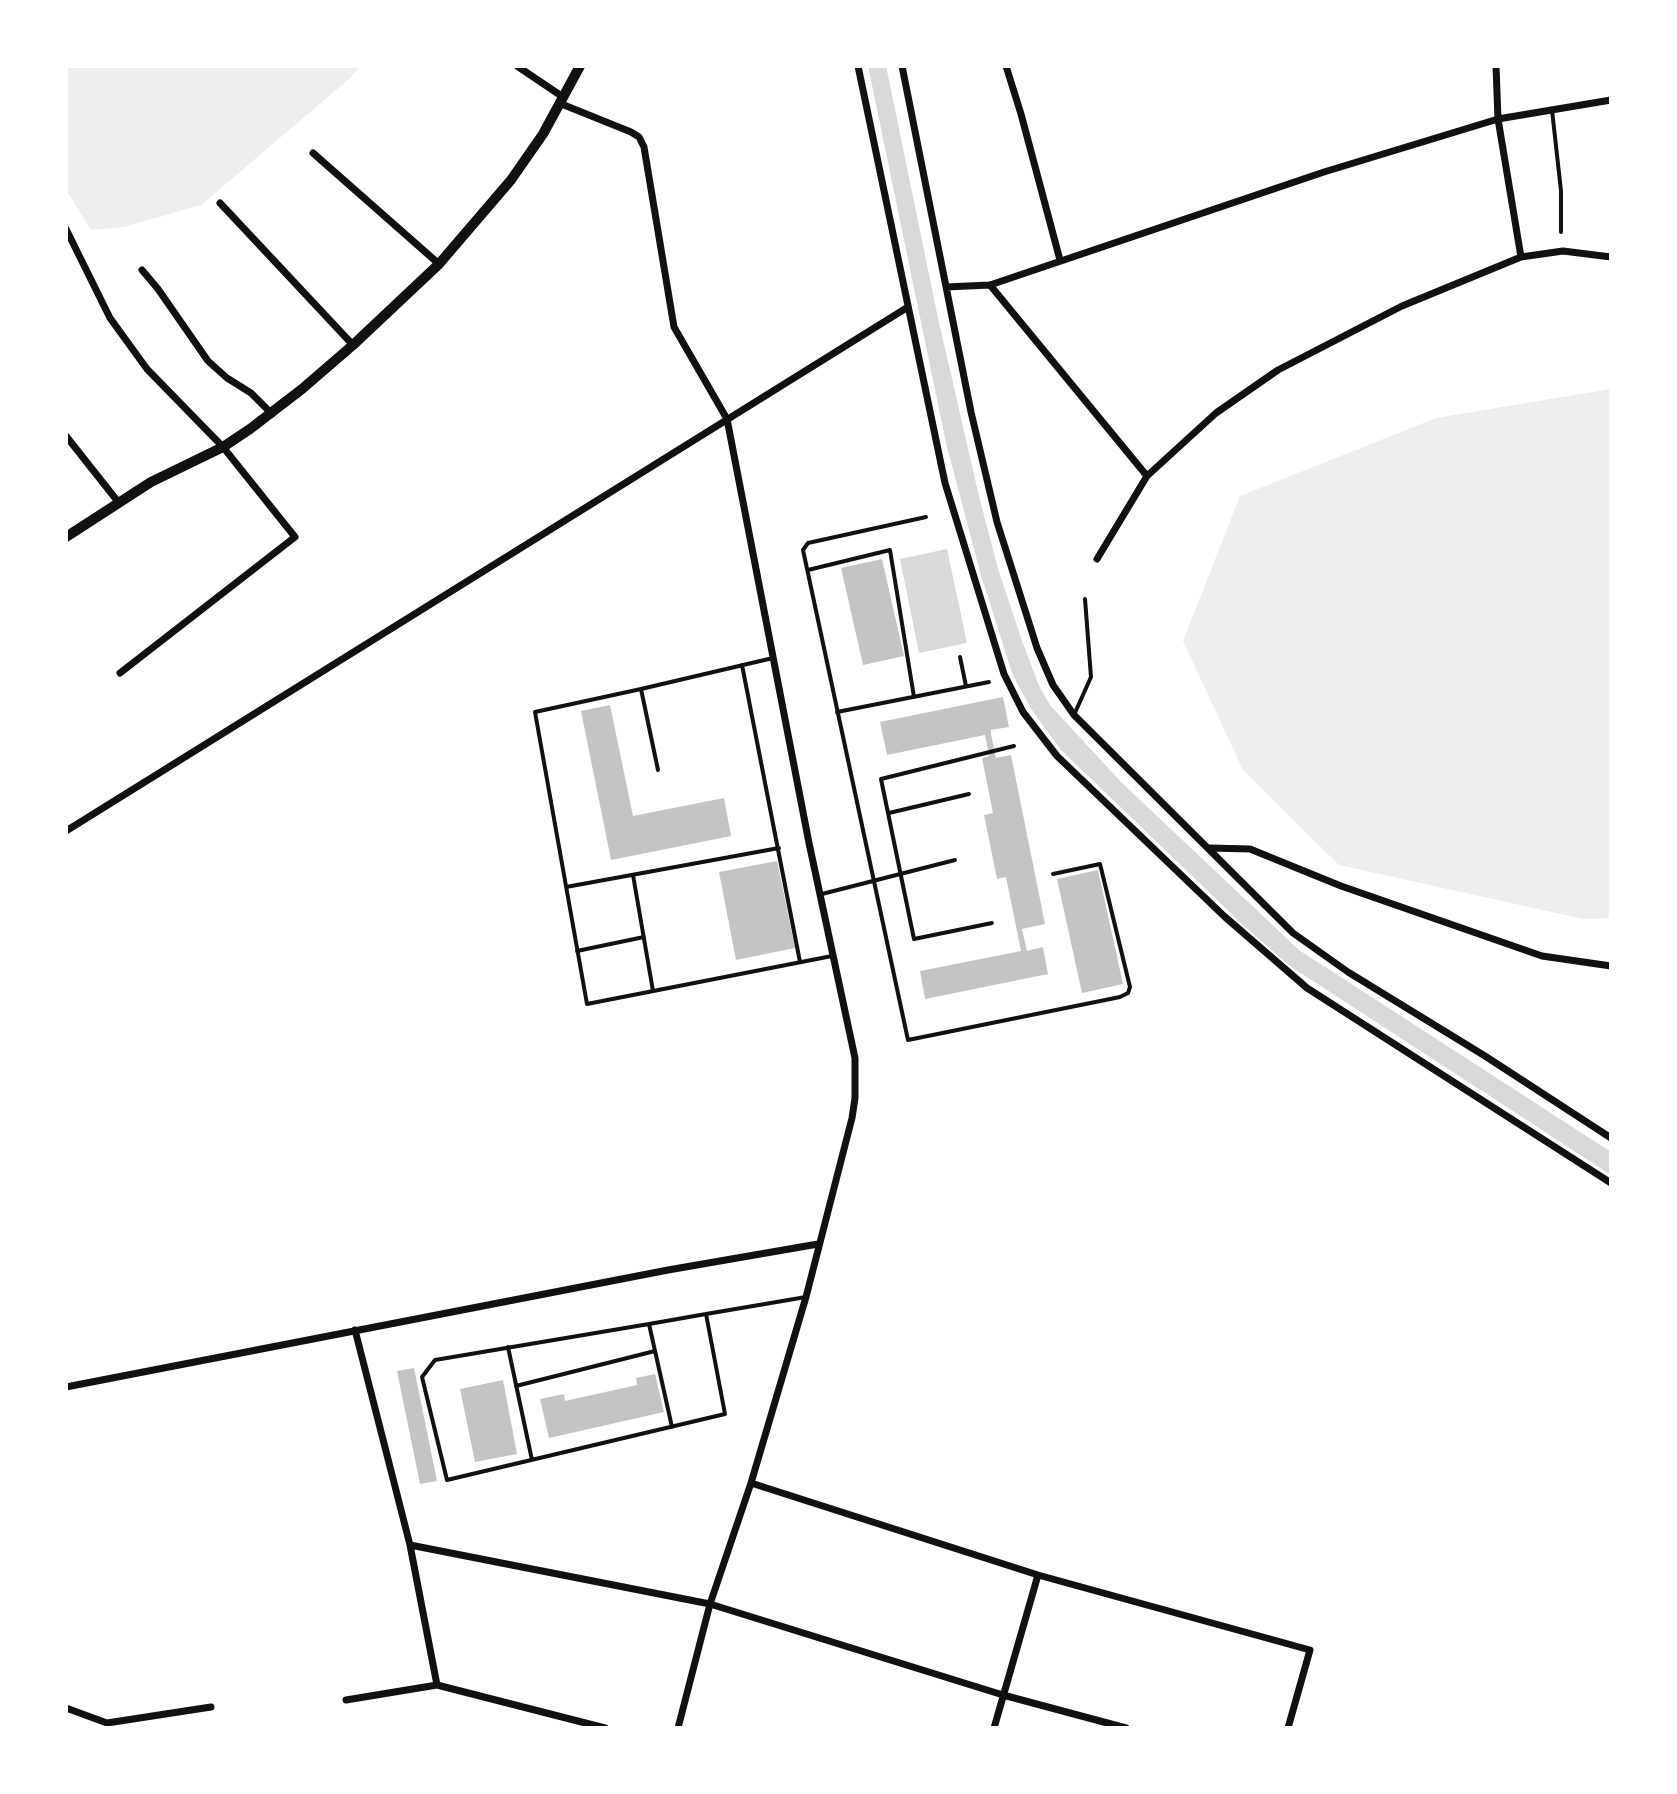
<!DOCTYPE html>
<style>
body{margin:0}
#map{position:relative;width:1677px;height:1794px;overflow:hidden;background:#fff;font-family:"Open Sans",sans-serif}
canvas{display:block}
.frame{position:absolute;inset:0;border:68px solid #fff;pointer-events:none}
</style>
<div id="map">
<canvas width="1677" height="1794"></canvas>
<div class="frame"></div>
</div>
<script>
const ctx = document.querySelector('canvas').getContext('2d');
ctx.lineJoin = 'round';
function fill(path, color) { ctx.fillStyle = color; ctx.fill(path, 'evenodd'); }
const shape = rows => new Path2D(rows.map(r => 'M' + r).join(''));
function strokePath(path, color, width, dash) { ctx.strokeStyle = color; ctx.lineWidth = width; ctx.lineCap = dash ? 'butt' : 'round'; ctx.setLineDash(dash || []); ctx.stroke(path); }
const green = shape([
 [66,66,361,66,348,80,201,205,124,227,91,230,66,190],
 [1611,389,1611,918,1583,919,1339,865,1243,770,1183,641,1240,496,1436,418]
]);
const water = shape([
 [868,66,886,66,938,318,978,492,998,569,1021,638,1039,686,1050,705,1121,782,1299,950,1611,1152,1611,1175,1290,966,1242,924,1061,750,1035,715,1013,676,980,572,946,443],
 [947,549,967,643,919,653,900,559]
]);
const building = shape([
 [882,559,904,656,863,665,841,568],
 [1003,697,1009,727,991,730,991,734,996,758,1011,755,1045,924,1022,929,1027,951,1043,947,1048,974,925,999,920,971,1021,951,1006,877,997,879,984,815,993,813,982,758,989,756,985,735,887,755,880,722],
 [610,705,633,816,724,798,731,836,611,860,581,711],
 [777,861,795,948,736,960,719,872],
 [1098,870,1123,984,1082,993,1057,879],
 [414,1368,437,1481,420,1484,397,1371],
 [655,1374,664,1412,549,1438,540,1399,564,1394,565,1401,637,1385,636,1378],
 [503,1380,517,1454,475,1462,460,1389]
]);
const service = shape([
 [1552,110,1561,191,1561,232],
 [926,517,808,543,803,550,908,1040,1120,997,1128,993,1130,987,1100,864,1053,874],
 [808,570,890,550,914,697],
 [960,657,966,686],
 [742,665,800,962],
 [641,689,535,712,587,1004,832,956],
 [837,712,989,682],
 [1074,715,1091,677,1085,599],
 [658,770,641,689,773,658],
 [889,813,969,794],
 [633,875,653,991],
 [566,887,779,848],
 [822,894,955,860],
 [992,923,914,939,881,779,1014,746],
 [577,951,644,937],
 [706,1314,725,1414,447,1480,422,1377,435,1360,649,1324,706,1314,806,1297],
 [649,1324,672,1427],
 [508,1347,532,1460],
 [516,1386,655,1351]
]);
const minor = shape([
 [517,66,563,97],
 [858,66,945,483,1004,674,1023,712,1057,756,1225,917,1307,988,1611,1183],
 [902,66,971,412,997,522,1037,648,1053,685,1074,715,1293,933,1348,972,1485,1056,1611,1138],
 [1006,66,1021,114,1060,260],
 [1496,66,1498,119,1521,257],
 [559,103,631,132,639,137,644,147,674,327,727,419,809,843,855,1058,855,1098,852,1118,806,1297,751,1483,710,1604,678,1728],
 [313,153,439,264],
 [220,203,353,345],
 [66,229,110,318,147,369,223,447,295,537,120,673],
 [142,270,158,289,208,361,227,378,251,393,272,414],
 [990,285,1147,476],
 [946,287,990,285,1324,172,1498,119,1611,100],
 [66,436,119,503],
 [1097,559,1147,476,1216,413,1278,370,1402,306,1521,257,1563,251,1611,257],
 [66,831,908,307],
 [1210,848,1250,849,1341,886,1542,956,1611,966],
 [355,1330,410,1545,437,1685],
 [66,1387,668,1270,818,1244],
 [751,1483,1038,1575,1310,1650,1288,1728],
 [410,1545,710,1604,1003,1695,1126,1728],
 [346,1700,437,1685,605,1728],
 [66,1708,107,1723,211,1707],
 [994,1728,1038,1575]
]);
const secondary = shape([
 [66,537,151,482,223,447,250,429,302,389,353,345,439,264,511,180,543,134,580,66]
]);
fill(green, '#eee');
fill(water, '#d9d9d9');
fill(building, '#c4c4c4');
strokePath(service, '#111', 4);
strokePath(minor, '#111', 7);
strokePath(secondary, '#111', 10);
</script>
